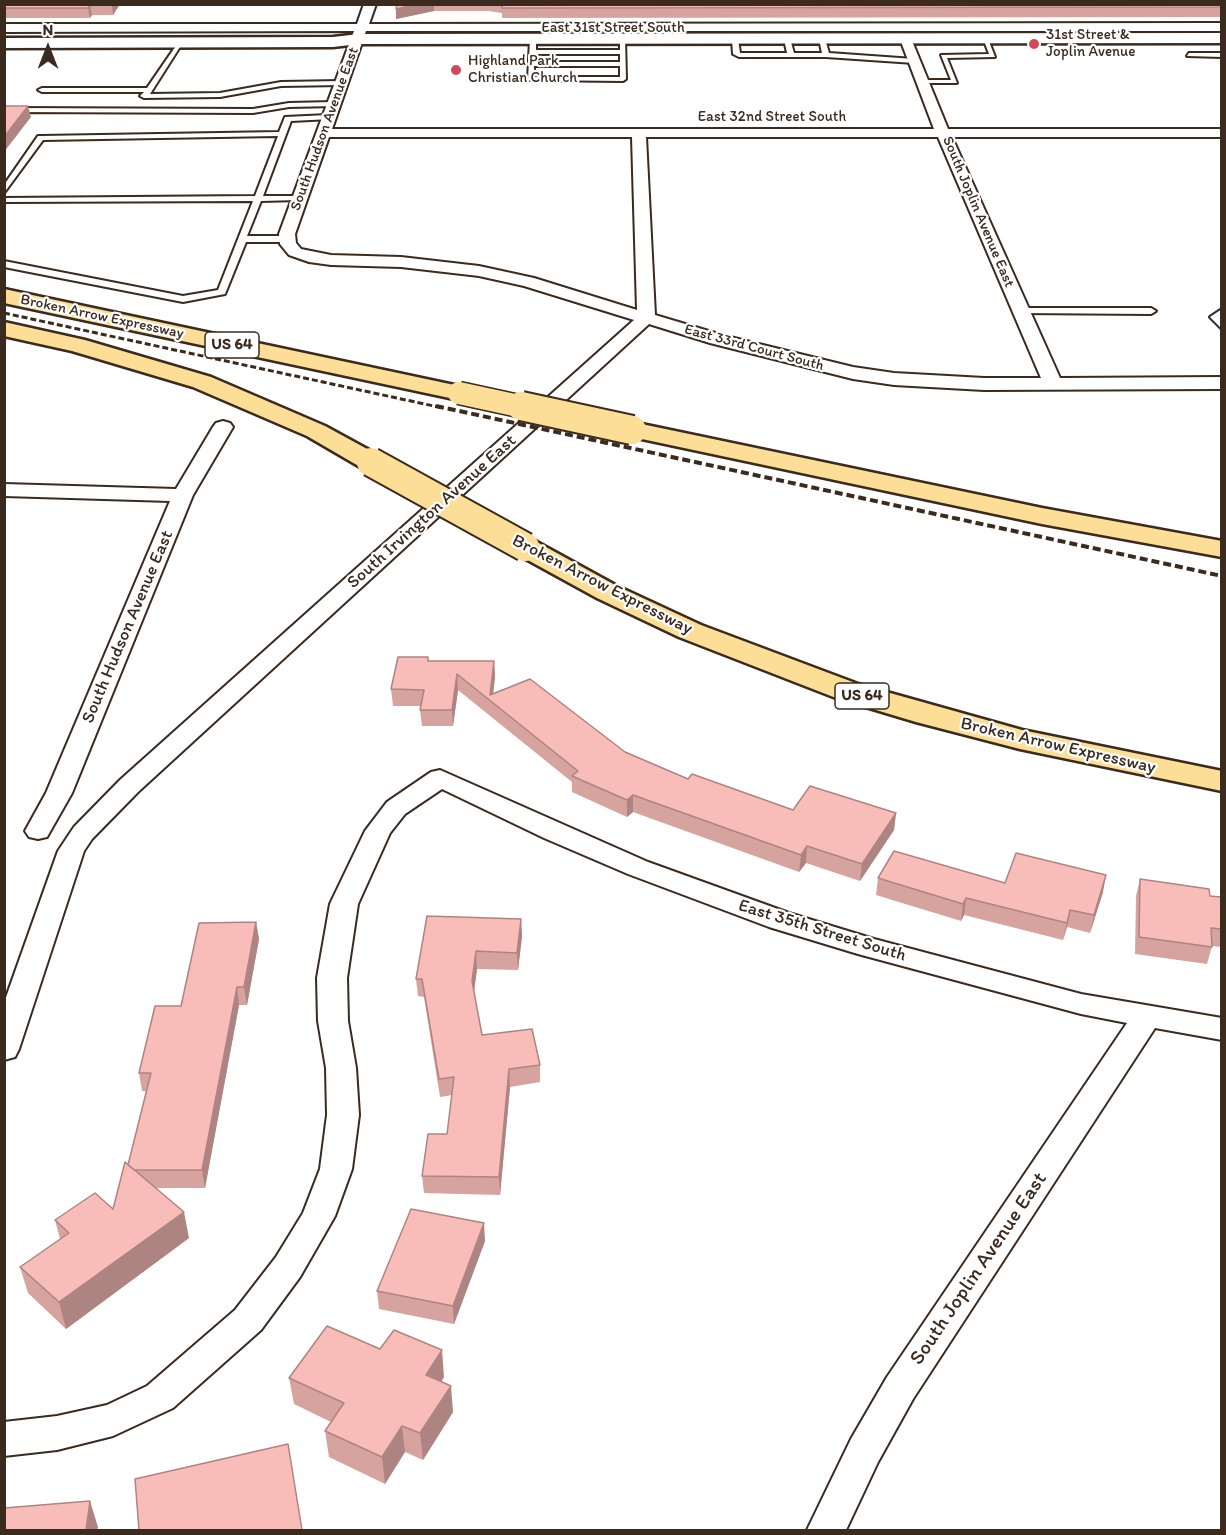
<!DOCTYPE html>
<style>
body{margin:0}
#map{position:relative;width:1226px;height:1535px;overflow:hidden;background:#fff;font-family:Itim,sans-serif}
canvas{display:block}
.frame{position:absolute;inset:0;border:6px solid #3b2a1e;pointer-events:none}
.north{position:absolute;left:18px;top:18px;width:60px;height:60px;-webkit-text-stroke:4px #fff;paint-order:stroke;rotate:0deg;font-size:16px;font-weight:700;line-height:24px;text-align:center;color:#3b2a1e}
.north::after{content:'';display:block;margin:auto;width:21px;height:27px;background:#3b2a1e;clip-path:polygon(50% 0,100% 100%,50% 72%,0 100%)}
</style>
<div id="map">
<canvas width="1226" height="1535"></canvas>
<div class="frame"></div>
<div class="north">N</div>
</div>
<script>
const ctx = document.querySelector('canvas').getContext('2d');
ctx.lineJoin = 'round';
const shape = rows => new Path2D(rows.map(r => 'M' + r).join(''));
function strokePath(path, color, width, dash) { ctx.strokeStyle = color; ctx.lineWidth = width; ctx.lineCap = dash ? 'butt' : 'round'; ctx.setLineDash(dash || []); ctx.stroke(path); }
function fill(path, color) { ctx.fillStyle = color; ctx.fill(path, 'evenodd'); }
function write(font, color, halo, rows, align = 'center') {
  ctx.font = font + ' Itim,sans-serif'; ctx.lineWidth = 4.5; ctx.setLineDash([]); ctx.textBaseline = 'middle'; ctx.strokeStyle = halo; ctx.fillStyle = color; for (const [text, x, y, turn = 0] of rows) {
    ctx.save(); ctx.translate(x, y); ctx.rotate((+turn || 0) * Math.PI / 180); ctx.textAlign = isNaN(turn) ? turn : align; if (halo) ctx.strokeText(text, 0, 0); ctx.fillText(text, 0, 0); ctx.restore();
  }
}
const lane = shape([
 [533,37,536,39,536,50,620,50,620,39,625,38,626,79,623,81,528,80,530,39,533,37],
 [535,54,620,54,620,62,535,62,535,54],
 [534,66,620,66,620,77,534,77,534,66],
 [735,37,738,39,740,53,787,53,784,39,787,37,790,39,794,53,822,53,819,39,822,37,825,39,829,53,914,59,917,61,914,63,826,57,739,57,733,54,732,39,735,37],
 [983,38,988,39,995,57,947,58,957,83,920,83,920,81,922,80,951,80,941,55,989,54,983,38],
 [180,40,183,42,150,94,220,93,281,82,341,81,345,83,341,85,281,86,220,97,144,98,140,96,144,92,42,92,38,90,42,88,147,88,180,40],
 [1189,53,1222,53,1222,57,1187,56,1189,53],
 [333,102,336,102,336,106,289,107,253,113,13,112,4,114,4,110,13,108,253,109,289,103,333,102],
 [328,115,331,115,331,119,291,121,263,196,299,196,303,198,299,200,261,201,247,236,287,236,291,239,287,242,246,242,225,294,183,302,4,267,4,261,183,296,218,290,253,201,4,202,4,198,255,196,278,136,43,140,4,193,4,185,38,136,41,136,279,132,285,117,328,115],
 [1020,308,1151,308,1156,311,1151,314,1017,313,1017,309,1020,308],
 [1222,309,1220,318,1222,329,1210,317,1222,309]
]);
const street = shape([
 [364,4,376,4,369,24,1222,23,1222,31,366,31,332,129,934,129,900,39,902,36,910,36,948,129,1222,129,1222,137,952,137,1060,378,1222,377,1222,389,984,390,894,385,853,379,710,343,649,324,138,792,92,839,84,851,19,1049,15,1057,4,1060,4,1003,58,851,74,827,120,780,634,320,524,286,479,276,401,267,331,265,309,262,289,255,280,244,279,234,354,31,4,32,4,24,357,24,364,4],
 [329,137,632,137,637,310,534,278,479,266,401,257,331,255,301,249,296,243,295,234,329,137],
 [646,137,938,137,1041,378,984,378,894,373,853,367,722,335,655,315,646,137],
 [223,421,230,423,233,427,193,495,72,793,47,837,38,839,29,837,25,831,46,793,170,501,4,496,4,484,176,489,213,427,216,423,223,421],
 [440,770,648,862,789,913,874,939,1081,994,1222,1018,1222,1040,1155,1028,913,1399,878,1462,846,1530,807,1530,851,1439,887,1377,1127,1023,1081,1014,858,954,769,927,628,874,544,838,442,789,405,814,390,833,358,904,347,978,348,1021,356,1068,359,1115,352,1169,335,1216,300,1277,261,1330,173,1408,113,1436,57,1450,4,1456,4,1422,57,1416,107,1405,147,1386,235,1310,276,1257,303,1213,320,1169,327,1115,326,1068,318,1021,317,978,330,904,365,831,387,802,431,772,440,770]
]);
const secondary = shape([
 [1222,33,1222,43,359,44,333,47,4,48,4,38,333,37,359,34,1222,33]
]);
const highway = shape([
 [4,289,459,386,468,388,471,393,468,398,459,400,4,303,4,289],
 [4,322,85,340,211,377,325,426,380,456,384,462,380,468,371,470,362,468,307,436,193,387,72,351,4,336,4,322],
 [632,422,1042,508,1222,541,1222,557,1042,524,623,435,619,430,623,425,632,422],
 [525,539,535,541,617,586,701,625,858,684,1022,730,1222,771,1222,791,1020,749,916,722,836,698,679,637,597,598,515,553,511,547,515,541,525,539]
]);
const railFar1 = shape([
 [4,313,443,408]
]);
const rail = shape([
 [436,406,1222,576]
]);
const highwayBridgeFar1 = shape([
 [459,393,528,408]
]);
const highwayBridge = shape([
 [521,406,632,430],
 [371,462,525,547]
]);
const wall = shape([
 [4,4,120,4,113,15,92,15,90,18,4,18],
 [397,4,1221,4,1221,17,502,18,502,13,489,11,434,11,396,19],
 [428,661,494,661,495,677,493,694,688,779,793,810,896,813,894,830,860,881,806,863,799,872,633,812,627,817,572,792,572,782,458,690,453,726,422,726,420,710,421,706,393,706,391,689],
 [878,878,1005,883,1103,892,1090,933,1067,927,1063,940,964,915,961,921,876,895],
 [1140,879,1210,896,1221,897,1221,947,1212,946,1207,964,1135,954,1136,896],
 [521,919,522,936,518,970,477,969,474,992,482,1035,540,1065,540,1082,510,1087,500,1195,424,1193,422,1176,447,1134,452,1095,440,1097,424,997,418,996,416,979],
 [256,922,259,939,247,1005,239,1005,205,1188,155,1188,189,1238,66,1329,28,1293,20,1267,60,1239,55,1220,113,1209,128,1165,146,1091,142,1091,139,1073,181,1006],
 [485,1241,454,1324,379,1309,377,1291],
 [444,1377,441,1382,453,1412,423,1460,405,1452,385,1484,329,1457,325,1431,331,1422,294,1404,289,1378]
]);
const shadedWall = shape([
 [112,4,120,4,113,15,112,5],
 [418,4,434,4,434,11,396,19,396,9],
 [90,5,92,15,90,18,88,8],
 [28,106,31,117,4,152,4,137],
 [494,661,495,677,492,702,490,695],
 [457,674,458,690,453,726,452,710],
 [633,795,633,812,627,817,627,800],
 [896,813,894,830,860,881,862,864],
 [807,846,806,863,799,872,801,855],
 [1106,875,1103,892,1090,933,1094,915],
 [966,898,964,915,961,921,963,904],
 [1070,910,1067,927,1063,940,1067,923],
 [521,919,522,936,518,970,517,953],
 [256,922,259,939,247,1005,244,987],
 [476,951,477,969,473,999,472,981],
 [237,987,239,1005,205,1188,202,1170],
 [509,1069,510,1087,500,1195,499,1177],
 [184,1212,189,1238,66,1329,59,1302],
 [484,1223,485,1241,454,1324,453,1306],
 [442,1350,444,1377,428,1401,426,1375],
 [451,1386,453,1412,423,1460,420,1433],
 [402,1426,405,1452,385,1484,382,1457],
 [90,1501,98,1527,97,1530,86,1530]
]);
const building = shape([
 [4,4,112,4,90,5,88,8,4,8,4,4],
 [397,4,418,4,396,9,397,4],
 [502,4,1221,4,1221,7,502,8,502,4],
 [4,106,28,106,4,137,4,106],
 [398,657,428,657,428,661,494,661,490,695,530,679,625,752,688,779,692,774,793,810,810,786,896,813,862,864,807,846,801,855,633,795,627,800,572,776,578,771,457,674,452,710,420,710,424,690,391,689,398,657],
 [894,851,1005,883,1016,853,1106,875,1094,915,1070,910,1067,923,966,898,963,904,878,878,894,851],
 [1140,879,1209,889,1210,896,1221,897,1221,929,1211,928,1212,947,1139,937,1140,879],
 [427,916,521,919,517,953,476,951,472,981,482,1035,532,1029,540,1065,509,1069,499,1177,422,1176,428,1134,447,1134,454,1077,439,1079,422,979,416,979,427,916],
 [256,922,244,987,237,987,202,1170,134,1170,128,1165,151,1073,139,1073,155,1006,181,1006,199,923,256,922],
 [125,1162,184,1212,59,1302,20,1267,69,1233,55,1220,95,1193,113,1209,125,1162],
 [411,1209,484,1223,453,1306,377,1291,411,1209],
 [327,1326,380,1349,394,1330,442,1350,426,1375,451,1386,420,1433,402,1426,382,1457,325,1431,344,1403,289,1378,327,1326],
 [288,1444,302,1530,139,1530,135,1479,288,1444],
 [90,1501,86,1530,4,1530,4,1508,90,1501]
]);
const markers = [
 [1034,44,6,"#d1495b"],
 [456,70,6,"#d1495b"]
];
const farStreetnames = [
 ["East 31st Street South",613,28],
 ["East 32nd Street South",772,117],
 ["South Hudson Avenue East",325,129,-70],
 ["South Joplin Avenue East",978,212,67],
 ["Broken Arrow Expressway",102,317,12],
 ["East 33rd Court South",754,348,15]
];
const farPoinames = [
 ["31st Street &",1046,35],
 ["Joplin Avenue",1046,52],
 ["Highland Park",468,61],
 ["Christian Church",468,78]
];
const shields = [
 [232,345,54],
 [862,696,54]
];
const shieldNames = [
 ["US 64",232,345],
 ["US 64",862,696]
];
const streetNames = [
 ["South Irvington Avenue East",432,512,-42],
 ["Broken Arrow Expressway",602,585,27],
 ["South Hudson Avenue East",128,627,-67],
 ["Broken Arrow Expressway",1058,746,13],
 ["East 35th Street South",822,931,17]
];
const nearStreetnames = [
 ["South Joplin Avenue East",979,1269,-56]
];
strokePath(lane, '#3b2a1e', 4);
strokePath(street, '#3b2a1e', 4);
strokePath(secondary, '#3b2a1e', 5);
strokePath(highway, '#3b2a1e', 5);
fill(lane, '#fff');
fill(street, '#fff');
fill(secondary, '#fff');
fill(highway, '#fcde96');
strokePath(railFar1, '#3b2a1e', 3, [6, 3]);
strokePath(rail, '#3b2a1e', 4, [8, 4]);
strokePath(highwayBridgeFar1, '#3b2a1e', 25, []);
strokePath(highwayBridge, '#3b2a1e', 32, []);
strokePath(highwayBridgeFar1, '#fcde96', 22);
strokePath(highwayBridge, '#fcde96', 28);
fill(wall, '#d6a39f');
fill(shadedWall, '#ae8482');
fill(building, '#f9bdb9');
strokePath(building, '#ae8482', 1.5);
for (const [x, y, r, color] of markers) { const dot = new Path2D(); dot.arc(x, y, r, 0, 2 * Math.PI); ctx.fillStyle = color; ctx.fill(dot); strokePath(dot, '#fff', 2); }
write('15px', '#3b2a1e', '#fff', farStreetnames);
write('15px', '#3b2a1e', '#fff', farPoinames, 'left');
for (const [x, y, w] of shields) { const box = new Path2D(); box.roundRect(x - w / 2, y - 13, w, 26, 4.5); ctx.fillStyle = '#fff'; ctx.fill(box); strokePath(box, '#3b2a1e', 1.5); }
write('bold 16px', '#3b2a1e', null, shieldNames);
write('18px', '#3b2a1e', '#fff', streetNames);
write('21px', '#3b2a1e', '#fff', nearStreetnames);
</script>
